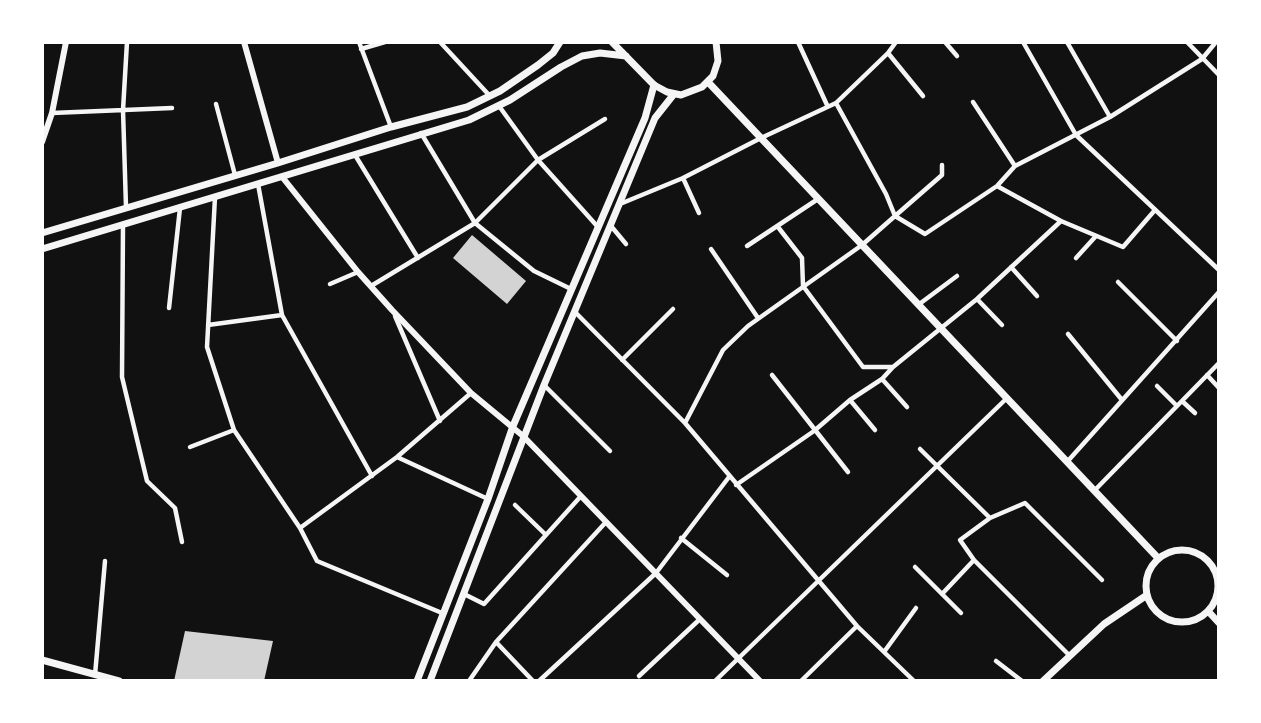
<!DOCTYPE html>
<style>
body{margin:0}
#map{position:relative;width:1261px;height:723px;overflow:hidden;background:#111;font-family:"Playfair Display",serif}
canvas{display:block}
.frame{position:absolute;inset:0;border:44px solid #fff;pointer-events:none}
</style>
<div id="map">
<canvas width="1261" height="723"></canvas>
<div class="frame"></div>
</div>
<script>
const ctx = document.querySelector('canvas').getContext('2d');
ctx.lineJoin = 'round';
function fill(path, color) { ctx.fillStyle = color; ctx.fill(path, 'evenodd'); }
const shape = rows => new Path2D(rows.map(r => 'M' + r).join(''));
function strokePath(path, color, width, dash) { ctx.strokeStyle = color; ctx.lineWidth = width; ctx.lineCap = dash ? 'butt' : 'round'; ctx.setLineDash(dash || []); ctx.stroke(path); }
const building = shape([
 [472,235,526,281,507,304,453,258],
 [185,631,273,641,264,681,174,681]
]);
const minor = shape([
 [359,42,391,127],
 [440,42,489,95],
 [798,42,827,105],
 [945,42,957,56],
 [1023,42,1076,135,1219,270],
 [1067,42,1110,117],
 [1187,42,1219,75],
 [361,49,385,42],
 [888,53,923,96],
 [973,102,1015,166],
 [836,103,886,194,895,216],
 [216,104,235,175],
 [499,106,538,160,597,226],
 [52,113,172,108],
 [421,133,475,223,534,271,571,289],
 [355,155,418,258],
 [683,178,699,213],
 [258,184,282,315,372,476],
 [997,186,1061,221],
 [215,197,207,347,234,430,300,528,317,561,442,613],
 [620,204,683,178,761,138,836,103,888,53,896,42],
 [126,207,123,110,127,42],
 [895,216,925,234,997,186,1015,166,1110,117,1202,59,1216,42],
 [123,224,122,377,147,481,175,508,182,542],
 [611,226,626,244],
 [778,227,802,258,803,286,863,367,893,367],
 [747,246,818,199],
 [711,249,758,318],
 [1076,258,1096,236],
 [1011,267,1037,296],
 [1118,282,1177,341],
 [330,284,358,272],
 [371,286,475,223,538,160,605,119],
 [977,299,1002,325],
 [918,305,957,276],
 [169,308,180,208],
 [575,312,685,423,857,626,914,681],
 [395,316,440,421],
 [208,325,282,315],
 [1068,334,1122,400],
 [622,360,673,309],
 [772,375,848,472],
 [1207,375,1219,388],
 [882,379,907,407],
 [544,385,610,451],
 [1157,386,1177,406],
 [850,400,875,430],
 [1182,401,1195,413],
 [685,423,723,350,748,326,862,245,895,216,942,175,942,165],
 [190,447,234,430],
 [920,449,990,518,960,540,974,560,1070,656],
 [397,457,488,499],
 [1067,462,1219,292],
 [736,485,814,431,850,400,882,379,893,367,977,299,1061,221,1123,247,1155,210],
 [1094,491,1219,363],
 [515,505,546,535],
 [990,518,1025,503,1102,580],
 [300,528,397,457,471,393],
 [681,538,727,575],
 [915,567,961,613],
 [464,594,484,604,581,496],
 [942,594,974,560],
 [496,642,533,681],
 [884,652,916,608],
 [996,661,1022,681],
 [95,675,105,561],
 [639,676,700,619],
 [469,681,496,642,606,522],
 [539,681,656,573,729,477],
 [715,681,1007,398],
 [801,681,857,626]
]);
const tertiary = shape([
 [244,42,278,163],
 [42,142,52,113,66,42],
 [283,178,358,272,392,310,471,393,523,436,760,681]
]);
const secondary = shape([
 [708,82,1158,558],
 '1146 586a36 36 0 1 1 72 0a36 36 0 1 1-72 0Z',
 [1208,611,1219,623],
 [42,660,119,681],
 [417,681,488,499,513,426,645,118,654,85],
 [430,681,544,385,655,118,674,94],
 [1043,681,1104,624,1147,595]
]);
const primary = shape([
 [612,42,654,85,667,92,681,95,702,87,713,76,718,61,716,42],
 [42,233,278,163,391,127,467,107,500,91,538,65,553,53,560,42],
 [42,249,469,120,510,100,561,67,582,56,600,53,626,56]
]);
fill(building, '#d3d3d3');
strokePath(minor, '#f5f5f5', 4.5);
strokePath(tertiary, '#f5f5f5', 6);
strokePath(secondary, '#f5f5f5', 7);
strokePath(primary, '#f5f5f5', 7);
</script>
